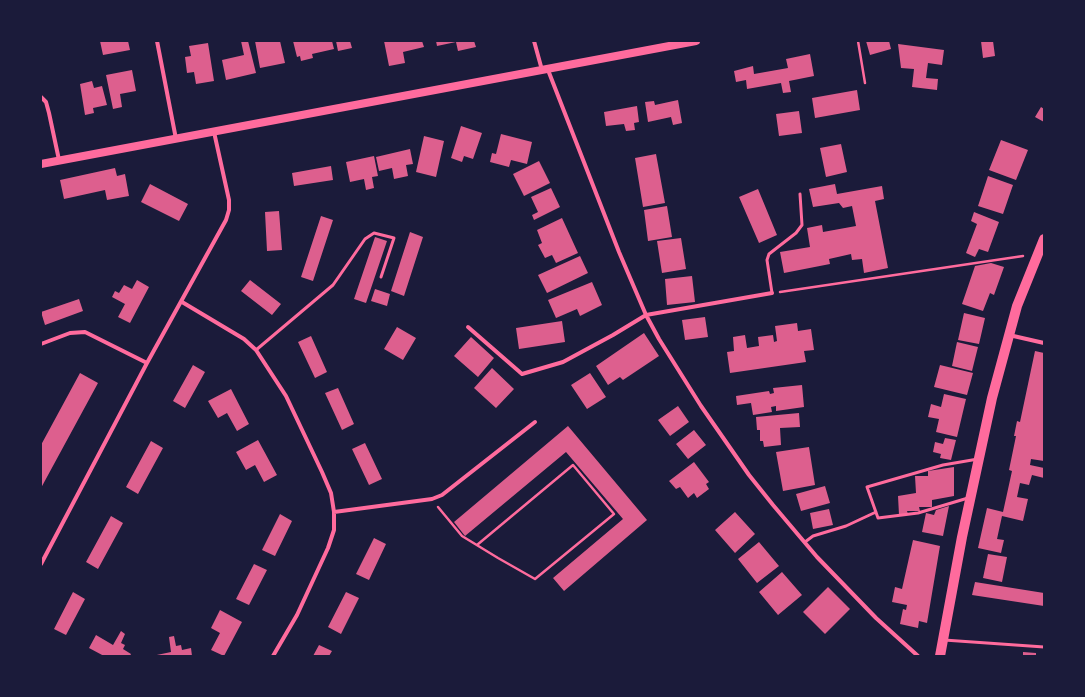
<!DOCTYPE html>
<style>
body{margin:0}
#map{position:relative;width:1085px;height:697px;overflow:hidden;background:#1b1b3a;font-family:"Playfair Display",serif}
canvas{display:block}
.frame{position:absolute;inset:0;border:42px solid #1b1b3a;pointer-events:none}
</style>
<div id="map">
<canvas width="1085" height="697"></canvas>
<div class="frame"></div>
</div>
<script>
const ctx = document.querySelector('canvas').getContext('2d');
ctx.lineJoin = 'round';
function fill(path, color) { ctx.fillStyle = color; ctx.fill(path, 'evenodd'); }
const shape = rows => new Path2D(rows.map(r => 'M' + r).join(''));
function strokePath(path, color, width, dash) { ctx.strokeStyle = color; ctx.lineWidth = width; ctx.lineCap = dash ? 'butt' : 'round'; ctx.setLineDash(dash || []); ctx.stroke(path); }
const building = shape([
 [100,41,128,41,130,50,103,55],
 [241,41,248,41,256,73,226,80,222,60,244,55],
 [255,41,280,41,285,63,260,68],
 [293,41,332,41,334,49,312,54,313,58,301,61,300,56,297,57],
 [336,41,350,41,352,48,338,51],
 [384,41,422,41,424,47,403,52,405,63,389,66],
 [436,41,474,41,476,47,458,51,456,42,437,46],
 [866,41,889,41,891,49,870,55],
 [981,41,993,41,995,56,983,58],
 [208,43,214,81,196,84,194,72,187,73,185,57,191,56,189,46],
 [898,44,944,50,942,65,928,63,926,78,938,79,937,90,912,87,914,69,901,68],
 [810,54,814,76,789,81,791,92,783,93,781,83,747,89,746,80,736,82,734,71,753,66,754,74,788,68,786,59],
 [132,70,136,91,120,94,122,107,113,109,106,75],
 [92,81,94,88,102,86,107,105,93,108,94,113,85,115,80,84],
 [857,90,860,110,815,118,812,98],
 [678,100,682,123,673,125,671,117,648,122,645,102,654,101,655,105],
 [637,106,639,122,634,123,635,130,626,131,624,124,606,126,604,112],
 [1041,107,1044,109,1044,122,1035,117],
 [799,111,802,133,779,136,776,114],
 [461,126,482,133,473,159,464,156,462,162,451,158],
 [501,134,532,142,527,164,511,160,509,167,490,162,492,153,496,154],
 [424,136,444,141,436,177,416,172],
 [1001,140,1028,150,1016,180,989,170],
 [841,144,847,172,826,177,820,148],
 [410,149,413,164,406,165,408,176,394,179,392,168,379,171,376,157],
 [656,154,665,203,643,207,635,158],
 [374,156,378,176,372,177,374,188,366,190,364,179,350,182,346,162],
 [539,161,550,183,524,196,513,174],
 [331,166,333,180,294,186,292,173],
 [115,168,117,176,125,174,129,196,107,200,105,190,64,199,60,180],
 [988,176,1013,185,1003,214,978,206],
 [150,184,188,204,179,221,141,202],
 [835,184,837,194,882,186,884,199,875,201,888,268,864,273,862,259,852,260,851,254,829,259,830,264,784,273,780,252,810,247,807,228,822,225,823,232,856,226,852,206,843,208,839,203,813,207,809,189],
 [551,188,560,207,534,220,532,215,538,212,531,197],
 [758,189,777,235,759,243,739,197],
 [667,206,672,237,648,241,644,210],
 [279,211,282,250,267,251,265,212],
 [974,212,999,222,988,252,979,249,975,257,966,253,977,224,971,221],
 [321,216,333,220,313,281,301,277],
 [562,218,578,253,556,263,552,255,545,258,538,245,542,243,537,230],
 [410,232,423,237,404,296,391,291],
 [375,237,387,241,366,303,354,299],
 [681,238,686,269,662,273,657,241],
 [580,256,588,273,547,293,538,275],
 [991,263,1004,267,994,295,990,293,983,311,962,304,975,266],
 [692,276,695,302,667,305,665,279],
 [137,280,149,287,130,323,118,317,125,304,112,297,115,291,119,293,124,285,132,289],
 [250,280,281,304,272,315,241,291],
 [592,282,602,305,580,316,577,309,556,318,548,300],
 [375,289,390,294,387,306,371,301],
 [79,299,83,311,45,325,41,312],
 [964,313,985,318,979,344,958,340],
 [705,317,708,337,685,340,682,320],
 [562,321,565,342,519,349,516,328],
 [797,323,798,331,811,329,814,350,804,351,806,362,730,373,727,352,734,351,733,337,745,335,747,348,759,346,758,337,773,335,774,342,777,341,775,326],
 [397,327,416,338,403,360,384,349],
 [644,333,659,356,623,380,620,377,608,385,596,366],
 [311,336,327,372,315,378,298,342],
 [471,337,494,358,478,377,454,356],
 [957,342,978,347,972,371,952,366],
 [1035,351,1044,353,1044,461,1031,459,1030,465,1044,468,1044,478,1032,475,1029,485,1020,483,1017,497,1028,499,1023,521,1002,516,997,539,1004,540,1001,553,978,548,987,508,1003,512,1012,471,1009,470,1016,436,1014,436,1017,421,1020,422],
 [193,365,205,372,185,408,173,401],
 [940,365,973,373,967,395,934,387],
 [492,368,514,389,496,408,474,388],
 [80,373,98,383,41,488,41,445],
 [590,373,606,397,587,409,571,385],
 [802,385,804,407,776,411,776,406,771,407,772,412,753,415,751,403,737,405,736,396,769,391,770,394,774,393,773,388],
 [338,388,354,424,342,430,325,393],
 [231,389,249,424,237,431,227,413,218,418,208,401],
 [944,394,966,399,957,437,936,432,939,419,928,417,931,404,941,407],
 [678,406,689,422,670,436,658,420],
 [799,413,800,427,780,428,781,445,764,447,763,441,760,441,760,430,757,430,756,417],
 [568,426,647,520,564,591,553,578,623,519,566,452,465,536,454,522],
 [694,430,706,445,688,459,676,444],
 [945,438,956,440,951,460,940,458,941,454,933,452,935,442,943,444],
 [258,440,277,475,264,482,255,465,246,470,236,452],
 [151,441,163,448,138,494,126,487],
 [365,443,382,479,369,485,352,449],
 [809,447,815,485,783,491,776,452],
 [694,462,709,482,706,484,709,489,697,498,694,493,688,498,680,487,676,489,669,481],
 [954,467,954,496,932,500,932,507,919,507,920,511,907,511,908,514,899,515,898,496,916,493,915,476,928,476,928,471],
 [825,486,830,503,801,511,796,494],
 [949,506,943,536,922,532,926,513,934,515,936,510],
 [829,509,833,525,813,529,810,513],
 [735,512,755,534,735,553,715,530],
 [280,514,292,521,275,556,262,550],
 [111,516,123,523,98,569,86,562],
 [374,538,386,544,369,580,356,574],
 [913,540,940,546,927,623,919,621,918,628,900,624,903,609,906,610,907,605,892,602,895,587,902,589],
 [759,542,779,566,757,583,738,559],
 [988,554,1007,557,1002,582,983,578],
 [254,564,267,570,249,605,236,599],
 [782,572,802,595,778,615,759,592],
 [975,582,1044,593,1044,606,972,595],
 [828,587,850,609,825,634,803,612],
 [73,592,85,599,66,635,54,629],
 [346,592,359,598,341,634,328,627],
 [220,610,242,622,224,656,211,650,220,633,211,628],
 [121,631,125,634,121,643,125,645,123,649,131,654,130,656,104,656,89,648,96,635,113,645],
 [174,636,176,646,181,645,182,650,191,648,192,656,152,656,171,652,169,637],
 [319,645,332,651,329,656,313,656],
 [1023,652,1036,653,1036,656,1023,656]
]);
const path = shape([
 [858,41,865,83],
 [780,292,1023,256],
 [438,507,462,536,498,558,535,579,614,514,573,465,477,545]
]);
const service = shape([
 [772,293,767,260,769,254,796,233,802,225,800,194],
 [256,350,333,285,365,239,374,233,394,238,381,277],
 [968,498,918,513,878,518,867,487,943,465,978,459],
 [805,542,813,536,846,526,876,512],
 [944,640,1044,647]
]);
const minor = shape([
 [157,41,176,139],
 [534,41,542,70],
 [548,70,619,252,646,315,659,339,701,406,749,475,773,505,817,557,876,618,918,656],
 [41,97,46,102,49,113,59,160],
 [182,302,244,339,256,350,286,396,322,472,331,493,334,512,334,530,328,548,297,615,273,656],
 [468,327,522,374,563,362,613,335,646,315,772,293],
 [1009,335,1044,343],
 [41,344,70,333,85,332,147,363],
 [334,512,432,499,442,495,535,422],
 [41,564,147,363,226,220,229,210,229,200,214,132]
]);
const secondary = shape([
 [41,164,696,41]
]);
const primary = shape([
 [940,656,962,537,992,398,1017,306,1044,239]
]);
fill(building, '#dd5f8e');
strokePath(path, '#ff6b9d', 2.5);
strokePath(service, '#ff6b9d', 3);
strokePath(minor, '#ff6b9d', 4);
strokePath(secondary, '#ff6b9d', 8);
strokePath(primary, '#ff6b9d', 10);
</script>
